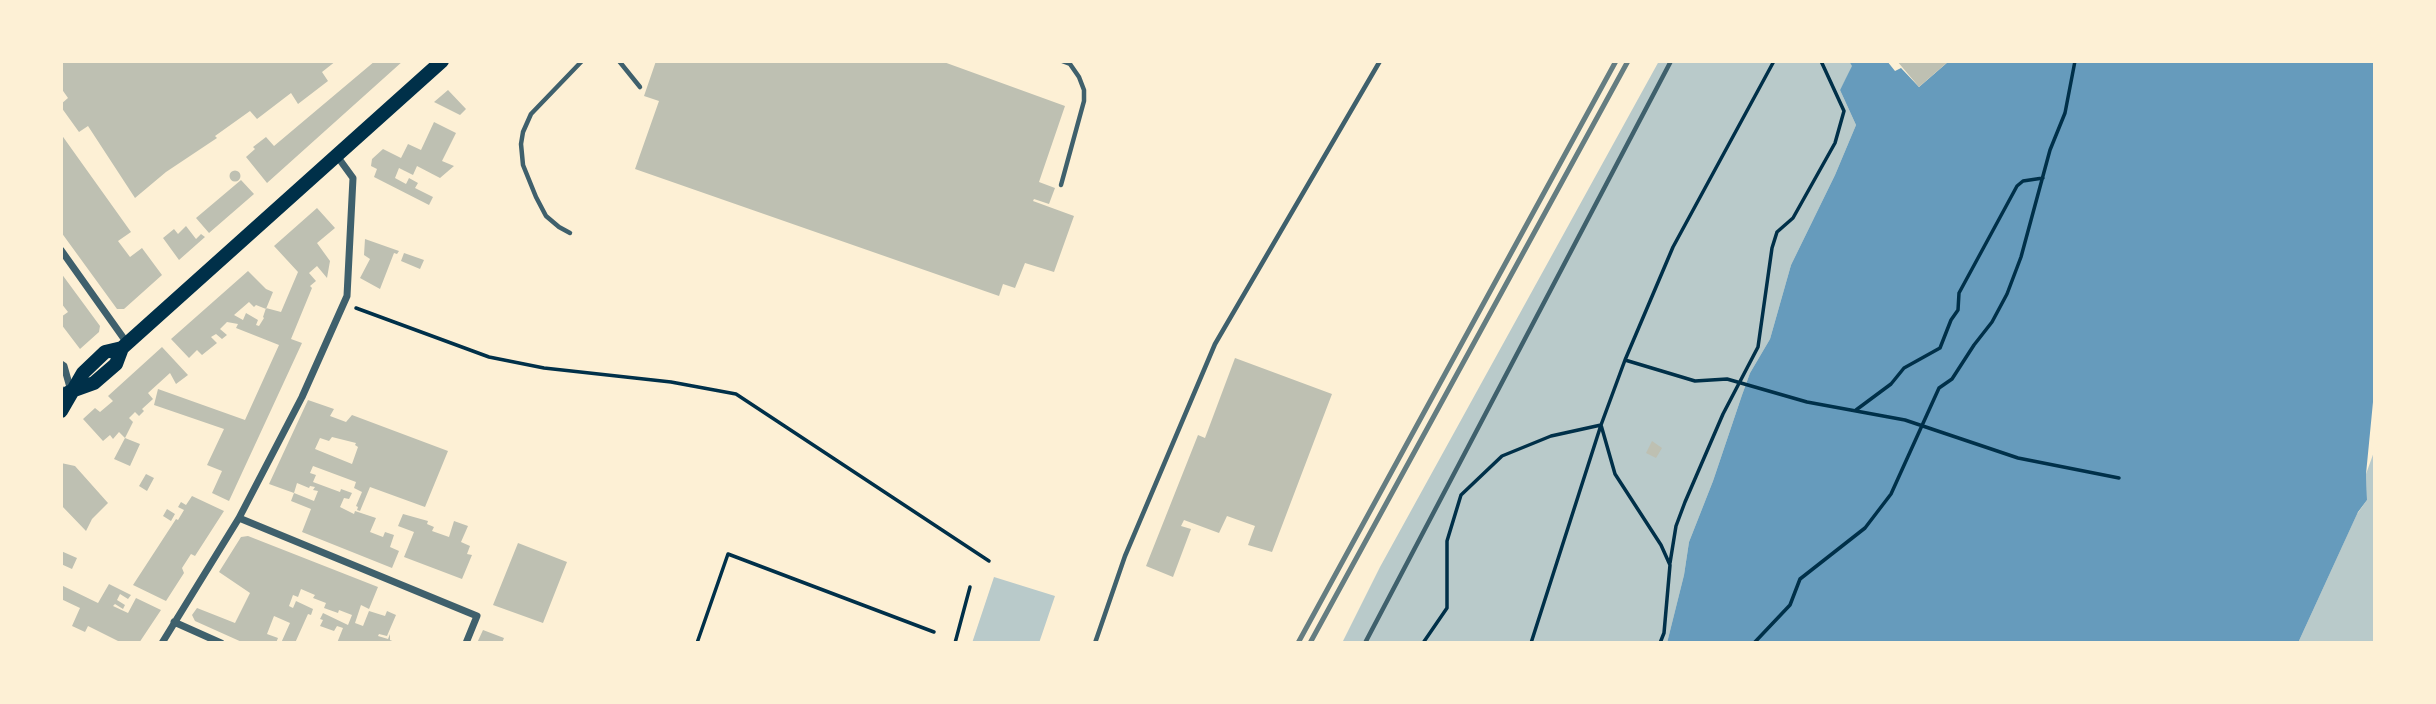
<!DOCTYPE html>
<style>
body{margin:0}
#map{position:relative;width:2436px;height:704px;overflow:hidden;background:#fdf0d5;font-family:"Fira Sans",sans-serif}
canvas{display:block}
.frame{position:absolute;inset:0;border:63px solid #fdf0d5;pointer-events:none}
</style>
<div id="map">
<canvas width="2436" height="704"></canvas>
<div class="frame"></div>
</div>
<script>
const c = document.querySelector('canvas').getContext('2d');
c.lineJoin = 'round';
function fillPath(path, color) {
  c.fillStyle = color;
  c.fill(path, 'evenodd');
}
function poly(rows) {
  const path = new Path2D();
  for (const r of rows) {
    if (r.length === 3) {
      path.moveTo(r[0] + r[2], r[1]);
      path.arc(r[0], r[1], r[2], 0, 2 * Math.PI);
      continue;
    }
    path.moveTo(r[0], r[1]);
    for (let i = 2; i < r.length; i += 2) path.lineTo(r[i], r[i + 1]);
  }
  return path;
}
function trace(path, color, width, dash) {
  c.strokeStyle = color;
  c.lineWidth = width;
  c.lineCap = dash ? 'butt' : 'round';
  c.setLineDash(dash || []);
  c.stroke(path);
}
fillPath(poly([
 [1659,61,1849,61,1853,66,1840,90,1856,125,1835,175,1791,265,1770,339,1750,373,1742,395,1713,481,1689,542,1684,575,1667,643,1342,643,1380,567],
 [2375,449,2375,643,2298,643,2357,514,2367,500,2366,474],
 [994,577,1055,596,1039,643,972,643]
]), '#b9caca');
fillPath(poly([
 [1849,61,1887,61,1895,71,1901,68,1919,87,1949,61,2375,61,2375,321,2373,402,2366,474,2367,500,2358,512,2298,643,1667,643,1684,575,1689,542,1713,481,1742,395,1750,373,1770,339,1791,265,1835,175,1856,125,1840,90,1852,66]
]), '#669bbc');
fillPath(poly([
 [61,61,336,61,322,72,328,81,298,104,291,93,257,119,250,111,215,136,217,138,166,172,135,198,88,126,79,132,61,107,61,104,68,98,61,88],
 [375,61,403,61,267,183,246,157,255,149,253,147,266,137,274,146],
 [656,61,941,61,1065,106,1039,182,1055,188,1049,204,1034,199,1033,201,1074,216,1054,272,1025,263,1015,288,1003,284,999,296,635,169,659,101,644,96],
 [1897,61,1949,61,1919,87],
 [448,90,466,109,460,115,434,102],
 [434,122,456,133,442,161,454,166,440,178,417,166,413,175,399,168,395,178,406,184,409,178,418,183,415,188,433,197,429,205,374,177,377,169,371,166,372,159,383,149,401,158,408,144,421,150],
 [61,134,131,232,118,241,130,257,142,248,162,275,124,309,117,309,61,232],
 [235,176,5.5],
 [241,180,254,194,209,233,196,218],
 [317,208,335,228,317,243,330,261,327,278,317,266,309,273,316,281,310,286,312,288,291,339,302,343,229,501,212,493,222,471,207,465,224,429,154,405,158,389,245,420,279,345,236,328,238,324,227,322,220,329,227,335,222,339,216,334,211,337,217,343,202,355,197,350,189,358,171,339,248,271,266,289,273,292,266,309,256,305,254,307,249,302,234,315,243,320,246,313,258,320,256,325,259,326,264,318,263,317,266,308,281,312,298,272,274,246],
 [186,226,196,239,201,234,205,237,179,260,163,238,174,229,178,234],
 [365,239,399,251,397,254,394,253,380,289,360,278,370,259,364,255],
 [404,253,424,260,420,269,401,261],
 [61,273,100,326,99,332,80,349,61,324,61,317,68,312,61,303],
 [162,347,188,375,176,384,170,373,148,393,153,399,142,409,144,411,139,416,135,412,129,418,133,422,125,438,140,444,130,466,114,459,125,438,119,432,113,439,110,435,103,441,83,419,95,408,100,412,113,401,108,396],
 [1235,358,1332,394,1272,552,1248,545,1255,526,1227,516,1219,533,1184,520,1181,526,1191,529,1173,577,1146,566,1198,435,1205,438],
 [308,400,334,409,330,416,346,422,352,415,448,451,425,507,370,487,360,511,357,510,358,507,356,506,362,492,354,488,356,482,313,466,310,473,316,475,313,482,340,492,341,489,352,493,349,499,344,498,340,507,354,514,355,511,376,518,370,532,383,537,385,532,394,535,390,547,399,551,392,568,302,532,311,509,291,501,294,493,314,501,318,491,313,490,315,487,310,486,309,488,297,483,294,493,269,484],
 [332,437,356,443,355,445,358,447,352,464,315,449,320,438,329,441],
 [1652,441,1662,448,1656,458,1646,453],
 [61,463,75,466,108,503,92,519,86,531,61,505],
 [146,474,154,478,147,491,139,486],
 [192,496,224,511,195,556,191,554,182,568,184,573,166,601,133,585,176,519,178,520,184,510,178,507,181,502,186,505],
 [167,509,175,514,171,521,163,516],
 [403,514,428,521,427,524,434,527,432,531,449,537,454,521,468,526,461,542,470,546,467,554,472,555,462,579,404,557,414,532,398,526],
 [248,536,378,587,369,609,361,605,355,623,363,626,369,611,385,616,387,611,396,615,387,636,379,634,378,636,388,639,390,634,390,640,397,643,337,643,343,628,337,626,334,631,320,626,323,620,320,619,323,613,348,625,352,615,339,610,338,613,324,608,326,603,313,598,315,595,301,589,298,597,293,595,289,606,293,608,296,601,313,609,311,615,308,614,295,643,281,643,290,623,274,616,267,634,278,638,276,643,244,643,195,621,192,615,197,608,235,623,250,593,219,572,241,537],
 [518,543,567,562,543,623,493,605],
 [61,551,77,558,72,569,61,564],
 [109,584,131,595,128,599,120,594,117,600,125,605,123,609,115,604,113,606,128,613,136,598,161,610,139,643,122,643,88,626,85,632,72,626,80,608,61,599,61,585,98,603],
 [483,630,504,638,502,643,477,643]
]), '#bec0b2');
trace(poly([
 [356,308,489,357,544,368,671,382,736,394,989,561],
 [1625,360,1695,381,1727,379,1807,402,1905,420,2018,458,2119,478],
 [1856,410,1891,384,1904,368,1940,348,1951,320,1958,310,1959,293,2017,186,2023,181,2043,178],
 [1670,563,1676,526,1685,502,1723,414,1758,347,1772,248,1777,232,1793,218,1835,143,1844,111,1821,61],
 [697,643,728,554,934,632],
 [955,643,970,587],
 [1423,643,1447,608,1447,541,1461,495,1502,456,1551,436,1601,425,1615,474,1661,545,1670,565,1664,633,1660,643],
 [1531,643,1601,425,1625,360,1673,247,1774,61],
 [1754,643,1790,605,1800,579,1865,528,1891,494,1939,388,1952,379,1974,345,1992,322,2007,294,2021,257,2050,150,2065,113,2075,61]
]), '#003049', 3.5);
trace(poly([
 [619,61,640,87],
 [1061,185,1084,101,1084,90,1079,77,1070,64,1062,61],
 [570,233,559,227,546,216,536,197,523,165,521,144,523,132,531,114,582,61],
 [1095,643,1125,556,1215,344,1380,61],
 [1365,643,1671,61]
]), '#3f606c', 4.5);
trace(poly([
 [61,250,127,343],
 [61,364,64,366,71,391,61,390],
 [239,518,477,616,466,643],
 [174,622,221,643],
 [162,643,239,518,302,397,347,296,353,178,337,156]
]), '#3f606c', 7);
trace(poly([
 [69,392,94,383,116,364,122,348],
 [61,411,83,373,105,352,122,348,442,61]
]), '#003049', 14);
trace(poly([
 [1298,643,1616,61],
 [1310,643,1628,61]
]), '#657d81', 5);
</script>
